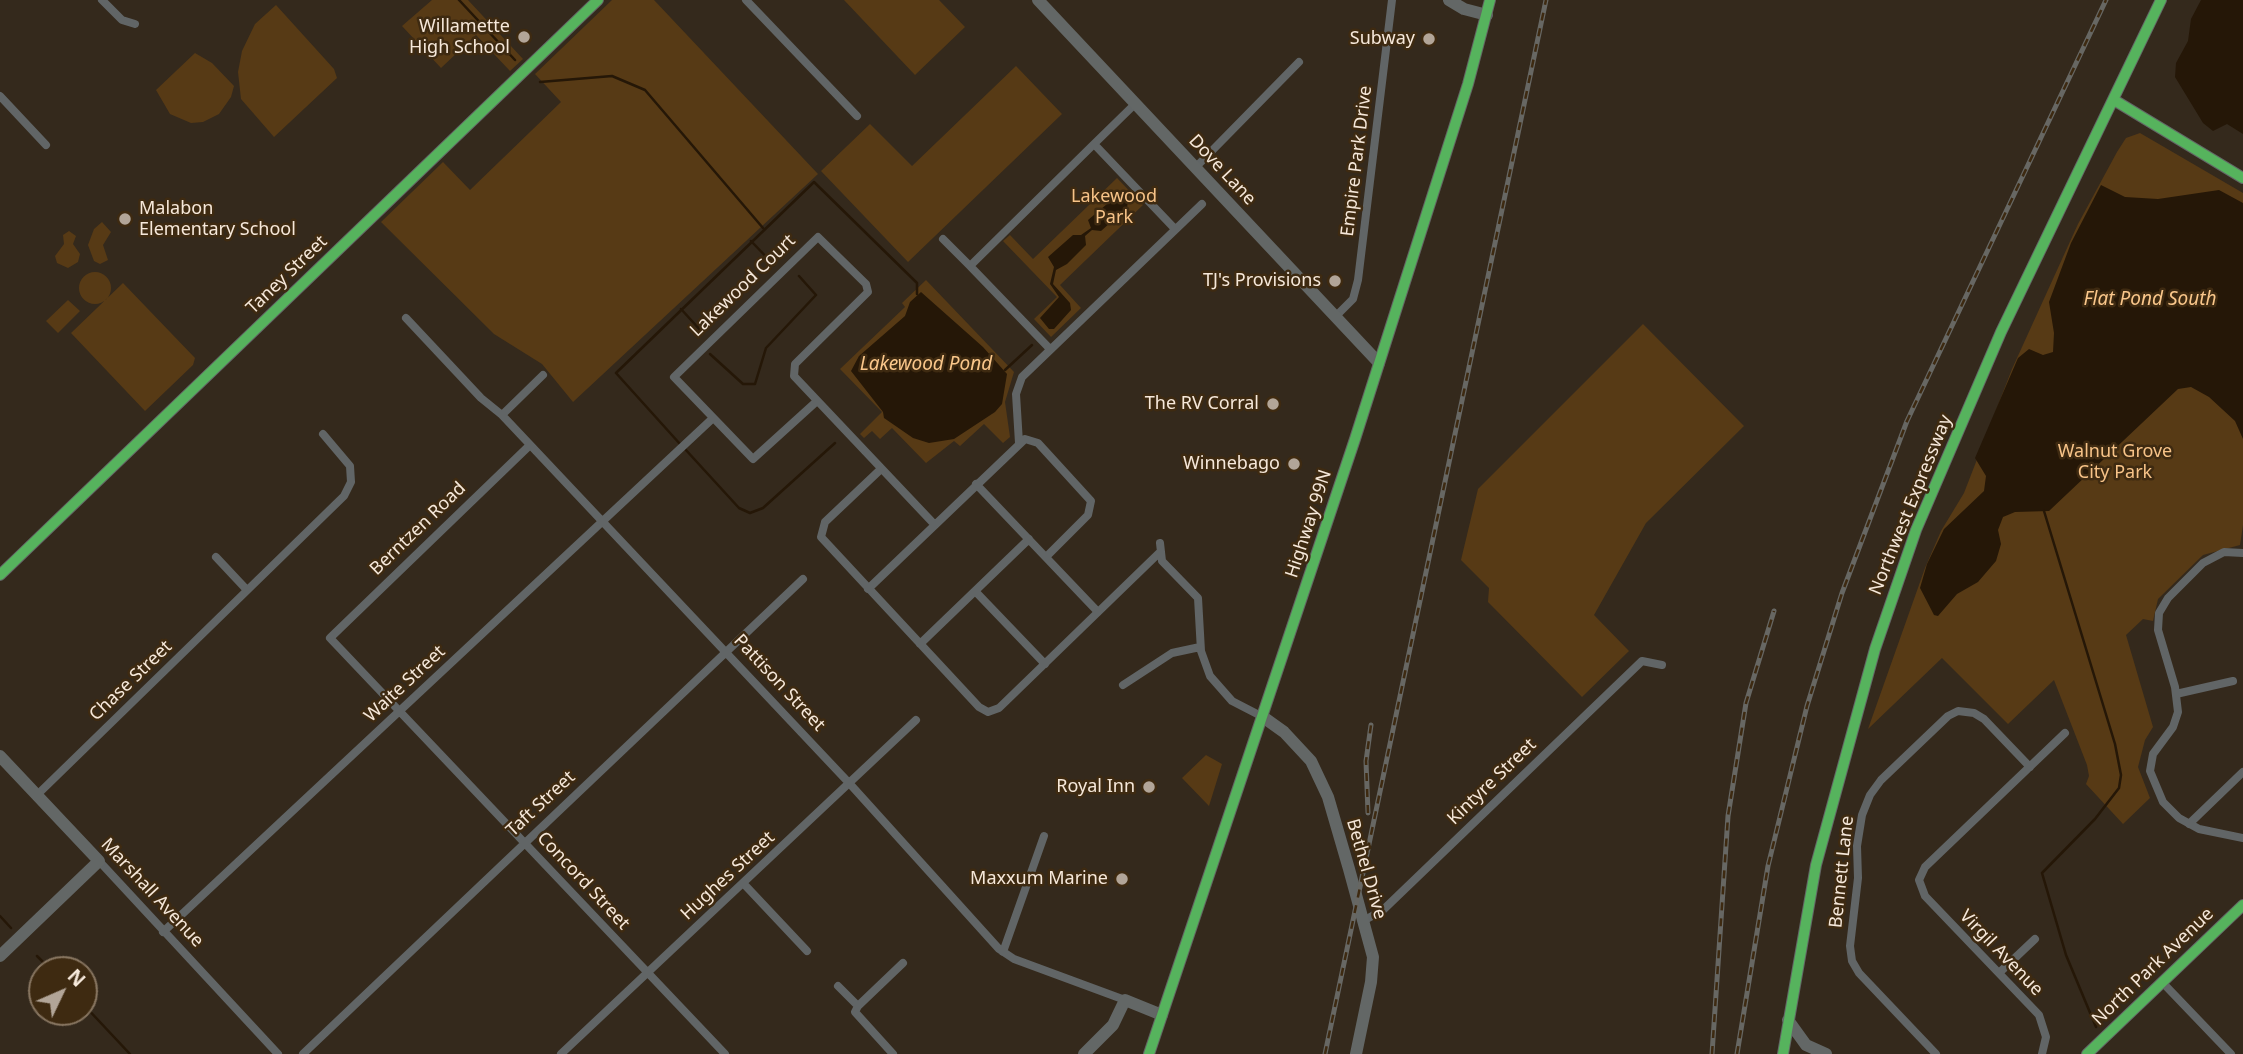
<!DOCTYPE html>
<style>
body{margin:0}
#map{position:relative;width:2243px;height:1054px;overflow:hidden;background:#34291c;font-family:"Noto Sans",sans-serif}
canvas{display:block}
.north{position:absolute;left:28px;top:956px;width:70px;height:70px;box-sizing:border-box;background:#3e2a11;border:2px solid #887661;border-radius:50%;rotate:46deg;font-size:19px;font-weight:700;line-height:28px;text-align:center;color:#f6e8da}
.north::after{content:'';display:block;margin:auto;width:24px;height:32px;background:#b2a598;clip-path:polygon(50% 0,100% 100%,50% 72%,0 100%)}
</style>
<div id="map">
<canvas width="2243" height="1054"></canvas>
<div class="north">N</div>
</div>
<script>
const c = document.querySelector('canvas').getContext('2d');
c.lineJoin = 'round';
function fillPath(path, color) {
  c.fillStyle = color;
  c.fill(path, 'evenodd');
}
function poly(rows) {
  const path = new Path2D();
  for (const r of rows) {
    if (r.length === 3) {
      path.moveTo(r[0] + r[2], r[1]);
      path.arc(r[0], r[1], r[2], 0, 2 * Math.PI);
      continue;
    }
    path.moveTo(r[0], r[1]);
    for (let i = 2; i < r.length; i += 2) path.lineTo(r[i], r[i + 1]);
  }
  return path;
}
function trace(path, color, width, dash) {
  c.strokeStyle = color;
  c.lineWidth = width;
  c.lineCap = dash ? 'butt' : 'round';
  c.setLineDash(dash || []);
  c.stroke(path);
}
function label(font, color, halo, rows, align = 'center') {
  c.font = font + ' "Noto Sans",sans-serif';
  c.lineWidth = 5;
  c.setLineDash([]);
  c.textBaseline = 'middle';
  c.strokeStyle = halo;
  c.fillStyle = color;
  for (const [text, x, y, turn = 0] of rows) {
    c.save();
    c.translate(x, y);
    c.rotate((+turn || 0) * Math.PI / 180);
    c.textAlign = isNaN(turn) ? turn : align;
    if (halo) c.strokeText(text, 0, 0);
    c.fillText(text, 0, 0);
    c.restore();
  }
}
fillPath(poly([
 [432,0,468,0,523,59,510,71,476,35,441,68,402,26],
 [612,0,654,0,818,174,573,402,542,364,494,334,381,222,443,162,470,190,561,102,535,74],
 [844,0,939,0,965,27,915,75],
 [276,5,334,69,337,78,274,137,241,99,238,72,242,51,255,24],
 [195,53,212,63,234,86,231,97,219,114,203,122,191,123,170,114,156,90],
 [1016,66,1062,114,908,262,821,171,870,124,912,166],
 [2140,133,2243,193,2243,525,2240,545,2203,555,2158,599,2153,621,2143,619,2126,635,2153,727,2145,740,2138,767,2150,798,2123,824,2086,784,2089,776,2087,765,2054,680,2008,724,1942,658,1868,729,1925,568,1941,531,1964,493,2012,369,2078,224,2117,152,2126,138],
 [1117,178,1143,205,1060,285,1081,308,1051,337,1034,319,1057,297,1003,241,1010,235,1033,259],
 [102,222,111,232,103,245,108,260,100,264,94,261,88,245,94,229],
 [69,231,76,236,73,244,80,254,78,262,68,268,57,263,55,256,64,244,63,235],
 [95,288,16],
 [926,280,1014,372,1005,402,1010,437,1003,443,984,424,960,446,954,441,926,463,892,428,880,439,872,431,864,438,860,434,882,412,840,369,905,307,902,303],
 [123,283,195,358,193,365,145,411,71,333],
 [68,300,80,311,58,333,46,321],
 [1643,324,1744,426,1646,523,1594,615,1629,651,1582,697,1488,602,1489,588,1461,560,1478,489],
 [1206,755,1222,764,1209,806,1182,778]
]), '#573a15');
fillPath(poly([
 [2201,0,2243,0,2243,134,2227,124,2213,131,2203,123,2175,77,2176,63,2188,41,2191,19],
 [2101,185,2125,197,2158,199,2219,190,2243,203,2243,439,2235,421,2209,397,2191,387,2178,389,2049,511,2015,512,2003,517,1998,530,2001,544,1996,561,1978,582,1957,594,1938,616,1934,615,1920,588,1927,564,1944,529,1984,491,1986,476,1975,458,2018,358,2029,349,2043,355,2053,352,2054,333,2049,302,2071,243],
 [1120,193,1128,201,1127,208,1101,231,1092,230,1085,236,1086,245,1067,264,1056,270,1053,284,1070,303,1071,310,1054,329,1049,329,1040,318,1059,297,1050,284,1054,267,1048,257,1073,235,1081,235,1091,228,1088,220],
 [921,292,983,347,1007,374,1002,404,995,412,954,439,929,443,913,438,884,418,883,412,851,371,859,356,905,316,910,302]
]), '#251707');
trace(poly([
 [459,0,515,60],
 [540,82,612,76,645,90,763,228],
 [751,241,774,265],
 [681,309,702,332],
 [710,354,743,384,755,384,766,348,816,295,799,276],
 [1005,370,1032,345],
 [680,444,616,373,814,182,917,283,917,294],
 [685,449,739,508,750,513,763,508,835,443],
 [2044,511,2115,744,2121,775,2119,788,2095,819,2042,873,2066,955,2096,1027],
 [0,916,11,928],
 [37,956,51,970],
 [84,1005,130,1054]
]), '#251707', 2.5);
trace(poly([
 [102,0,122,20,135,24],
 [746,0,857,116],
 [0,96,46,145],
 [1094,144,1136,103],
 [1195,168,1299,62],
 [943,239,970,266],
 [1335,317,1353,299,1358,280,1392,0],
 [406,318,481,398,502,415,850,784,999,949,1014,959,1125,1000],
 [1050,349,970,266,1094,144,1175,229],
 [817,401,753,459,674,377,818,237,866,284,868,292,795,364,794,376,934,524],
 [502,415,543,375],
 [1019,443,1016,394,1022,377,1202,204],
 [530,445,330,638,725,1054],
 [881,469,825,522,821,537,979,707,988,712,999,708,1159,553],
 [976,484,1098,612],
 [1160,543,1162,561,1198,598,1201,651,1210,676,1232,701,1263,717],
 [2243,553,2224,552,2203,563,2168,598,2159,613,2158,630,2175,687,2178,712,2173,727,2153,754,2150,771,2163,802,2179,818,2199,829,2243,838],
 [216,557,246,589],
 [868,589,1025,439,1038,443,1091,501,1088,515,1046,557],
 [975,591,1045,664],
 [920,644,1029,539],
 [1123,685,1172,653,1200,647],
 [2176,694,2233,681],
 [37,795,344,496,351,482,350,466,323,434],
 [2189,824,2243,772],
 [99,861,278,1054],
 [743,883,807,951],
 [1363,921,1383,910,1642,661,1662,665],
 [163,932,712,419],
 [1003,952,1044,836],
 [1999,973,2035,939],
 [2162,982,2231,1054],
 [838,986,858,1006],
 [303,1054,803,579],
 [561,1054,916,720],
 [893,1054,855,1012,858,1006,903,963],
 [1936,1054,1859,973,1852,961,1850,946,1858,878,1857,846,1862,815,1870,795,1881,780,1948,716,1958,711,1974,713,1984,719,2030,767],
 [2042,1054,2046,1037,2039,1015,1925,896,1919,880,1925,867,2065,733]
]), '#616566', 8);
trace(poly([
 [1038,0,1379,363],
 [1449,0,1464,9,1487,15],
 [2114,100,2243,178],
 [0,575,598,0],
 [1263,717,1284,732,1311,761,1328,797,1349,869,1373,957,1371,982,1356,1054],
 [0,756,99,861,0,956],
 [1788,1020,1806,1045,1826,1054],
 [1084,1054,1113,1025,1125,1000,1162,1015],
 [1783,1054,1816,865,1875,649,1916,530,2001,332,2161,0],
 [2087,1054,2243,905]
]), '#636766', 12);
trace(poly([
 [1149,1054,1355,439,1468,84,1490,0]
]), '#636563', 12);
const rail = poly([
 [1368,813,1366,761,1371,725],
 [1325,1054,1546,0],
 [1712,1054,1728,816,1746,703,1774,611],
 [1737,1054,1768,866,1807,706,1842,593,1907,421,2106,0]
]);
trace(rail, '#676763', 5);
trace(rail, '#3e2a11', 2.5, [8]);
trace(poly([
 [2114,100,2243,178],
 [0,575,598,0],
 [1149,1054,1355,439,1468,84,1490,0],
 [1783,1054,1816,865,1875,649,1916,530,2001,332,2161,0],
 [2087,1054,2243,905]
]), '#56b35d', 10);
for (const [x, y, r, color] of [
 [524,37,7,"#b2a598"],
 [1429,39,7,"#b2a598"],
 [125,219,7,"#b2a598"],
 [1335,281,7,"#b2a598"],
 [1273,404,7,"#b2a598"],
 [1294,464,7,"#b2a598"],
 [1149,787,7,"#b2a598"],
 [1122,879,7,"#b2a598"]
]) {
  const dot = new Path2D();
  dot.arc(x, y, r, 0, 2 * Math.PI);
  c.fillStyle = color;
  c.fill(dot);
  trace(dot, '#3e2a11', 2.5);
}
label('18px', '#f6e8da', '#3e2a11', [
 ["Willamette",510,27],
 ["High School",510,48],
 ["Subway",1415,39],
 ["Malabon",139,209,"left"],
 ["Elementary School",139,230,"left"],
 ["TJ's Provisions",1321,281],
 ["The RV Corral",1259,404],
 ["Winnebago",1280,464],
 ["Royal Inn",1135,787],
 ["Maxxum Marine",1108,879]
], 'right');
label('18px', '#f6e8da', '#3e2a11', [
 ["Empire Park Drive",1357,161,-83],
 ["Dove Lane",1222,170,47],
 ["Taney Street",287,275,-44],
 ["Lakewood Court",743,286,-44],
 ["Northwest Expressway",1911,505,-68],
 ["Highway 99N",1309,524,-72],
 ["Berntzen Road",418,529,-44],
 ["Chase Street",131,681,-44],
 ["Pattison Street",779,683,47],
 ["Waite Street",405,684,-43],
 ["Kintyre Street",1492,782,-44],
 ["Taft Street",541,804,-43],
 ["Bethel Drive",1366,869,74],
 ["Bennett Lane",1842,872,-84],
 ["Hughes Street",728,876,-43],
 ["Concord Street",583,881,47],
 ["Marshall Avenue",152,893,47],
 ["Virgil Avenue",2001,953,46],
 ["North Park Avenue",2153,967,-44]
]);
label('18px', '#f7c388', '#3e2a11', [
 ["Lakewood",1114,197],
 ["Park",1114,218],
 ["Walnut Grove",2115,452],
 ["City Park",2115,473]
]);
label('italic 19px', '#fac78b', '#3e2a11', [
 ["Flat Pond South",2150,300],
 ["Lakewood Pond",926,365]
]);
</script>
